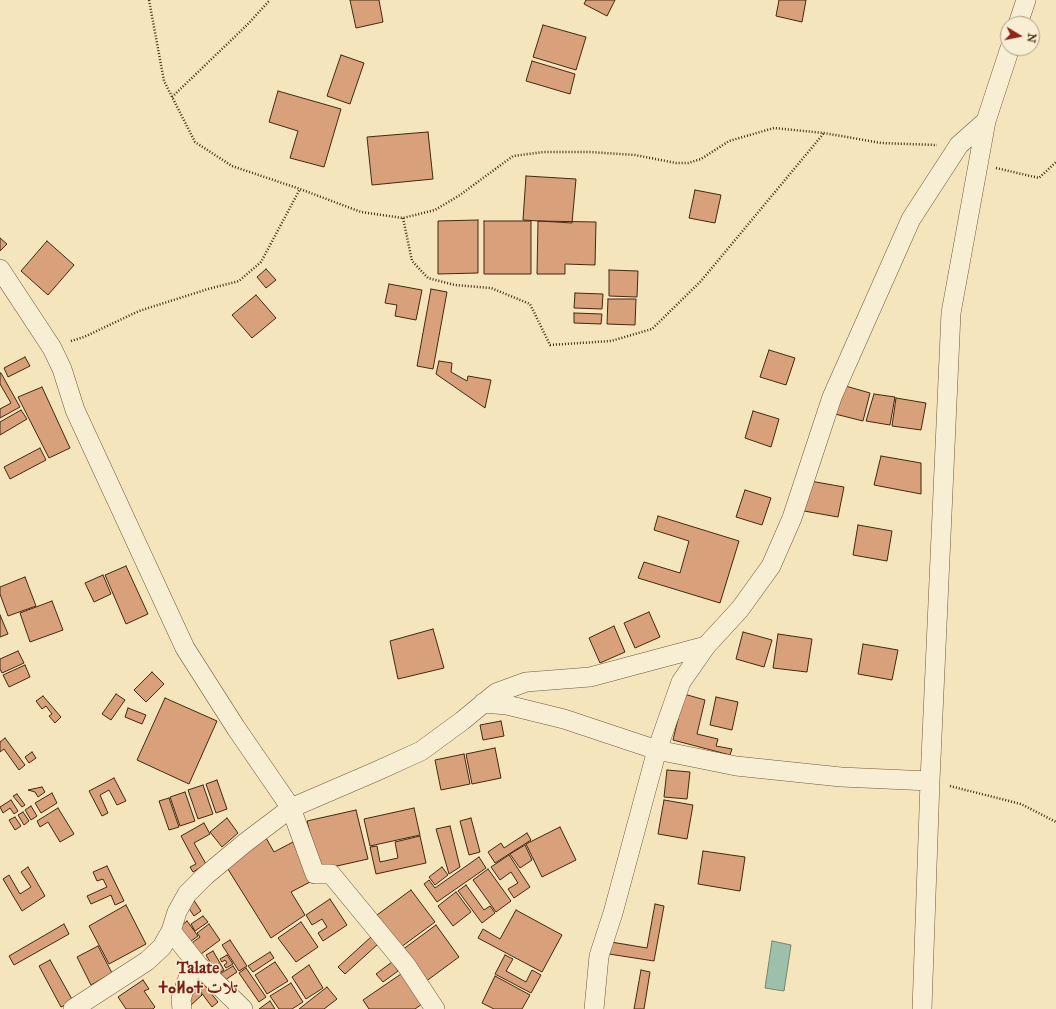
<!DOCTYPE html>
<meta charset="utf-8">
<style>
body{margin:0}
#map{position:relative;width:1056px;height:1009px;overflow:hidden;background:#f4e5bd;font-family:"IM FELL Great Primer",serif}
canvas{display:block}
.north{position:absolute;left:1000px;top:16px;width:40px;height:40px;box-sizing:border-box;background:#f8eed4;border:1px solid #af9f85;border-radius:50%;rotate:100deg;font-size:11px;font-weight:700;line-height:16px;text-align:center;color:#42290e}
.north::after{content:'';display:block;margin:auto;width:14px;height:18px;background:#8f2418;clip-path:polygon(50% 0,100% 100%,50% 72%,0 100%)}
</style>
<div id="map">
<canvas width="1056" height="1009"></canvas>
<div class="north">N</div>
</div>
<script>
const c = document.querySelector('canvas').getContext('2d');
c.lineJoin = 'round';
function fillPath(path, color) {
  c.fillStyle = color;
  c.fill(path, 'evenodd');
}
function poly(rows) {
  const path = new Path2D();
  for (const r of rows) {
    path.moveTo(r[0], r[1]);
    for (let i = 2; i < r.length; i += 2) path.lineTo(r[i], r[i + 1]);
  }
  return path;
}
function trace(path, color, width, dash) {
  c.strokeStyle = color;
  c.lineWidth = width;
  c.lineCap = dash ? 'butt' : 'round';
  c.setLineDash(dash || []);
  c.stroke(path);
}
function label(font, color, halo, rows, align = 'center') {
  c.font = font + ' "IM FELL Great Primer",Amiri,"Noto Sans Tifinagh",serif';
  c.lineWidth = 3;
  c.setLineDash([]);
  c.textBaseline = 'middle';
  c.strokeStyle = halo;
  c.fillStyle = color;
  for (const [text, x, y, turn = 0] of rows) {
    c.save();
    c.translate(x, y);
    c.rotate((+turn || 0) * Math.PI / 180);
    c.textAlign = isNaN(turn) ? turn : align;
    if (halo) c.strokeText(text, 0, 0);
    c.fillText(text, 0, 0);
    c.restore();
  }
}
const water = poly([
 [772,941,791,945,784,991,765,988,772,941]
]);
fillPath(water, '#9dc0aa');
trace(water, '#79846c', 1);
const building = poly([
 [350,0,379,0,383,22,356,28,350,0],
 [586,0,615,0,607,16,584,4,586,0],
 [779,0,806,0,802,22,776,16,779,0],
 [543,25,586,37,576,70,533,57,543,25],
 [341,55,364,63,350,104,327,96,341,55],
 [532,61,575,74,570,94,526,81,532,61],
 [278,91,341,109,324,167,290,158,298,131,269,122,278,91],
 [428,132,433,179,372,185,367,137,428,132],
 [526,176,576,179,572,223,523,220,526,176],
 [695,190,721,195,715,223,689,218,695,190],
 [478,220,478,273,438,274,438,221,478,220],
 [484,221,531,221,531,274,484,274,484,221],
 [538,221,596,222,595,265,565,264,565,274,537,274,538,221],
 [0,238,7,244,0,251,0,238],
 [47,241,74,265,48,295,21,271,47,241],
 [266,269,276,280,266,288,257,277,266,269],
 [609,270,638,271,637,297,609,296,609,270],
 [389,284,422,290,416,320,395,316,397,305,385,303,389,284],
 [431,289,447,292,433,369,417,366,431,289],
 [575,293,603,294,602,309,574,308,575,293],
 [256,295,276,318,252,338,232,315,256,295],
 [608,299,636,299,635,325,607,324,608,299],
 [574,313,602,314,601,324,574,323,574,313],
 [769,350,795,358,786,385,760,377,769,350],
 [25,357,30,366,8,377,4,368,25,357],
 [439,361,452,363,451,372,467,381,468,376,491,380,485,408,436,374,439,361],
 [0,373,1,373,20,407,0,418,0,409,11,403,0,384,0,373],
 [842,385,870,393,863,421,835,414,842,385],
 [42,387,70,448,49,458,18,397,42,387],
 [874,394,895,397,890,425,866,421,874,394],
 [896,398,926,403,921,430,892,426,896,398],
 [21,410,27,419,0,435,0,422,21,410],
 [753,411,779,419,771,447,745,438,753,411],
 [40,448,46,460,10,479,4,467,40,448],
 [881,456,921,463,921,494,874,485,881,456],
 [810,481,844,487,838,517,804,511,810,481],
 [745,490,771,498,762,525,736,517,745,490],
 [658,516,739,541,720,603,638,578,644,562,680,573,689,541,654,530,658,516],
 [858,525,892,531,887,561,853,555,858,525],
 [126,566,148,614,126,624,105,575,126,566],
 [103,575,111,594,94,602,85,583,103,575],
 [25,577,36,606,8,616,0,594,0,587,25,577],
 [52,601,63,630,30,642,20,613,52,601],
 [649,612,660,637,635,648,624,623,649,612],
 [0,615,8,634,0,637,0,615],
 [614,626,625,652,600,663,589,638,614,626],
 [433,629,444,668,398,679,390,641,433,629],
 [743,632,772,640,764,667,736,659,743,632],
 [778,634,812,639,807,672,773,668,778,634],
 [863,644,898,650,892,680,858,674,863,644],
 [18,651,24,663,2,673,0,669,0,659,18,651],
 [25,665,30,677,9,687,3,675,25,665],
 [152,672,164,684,146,702,134,690,152,672],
 [116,694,125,700,111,720,102,714,116,694],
 [684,694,705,700,697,734,718,739,716,746,732,749,730,755,673,740,684,694],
 [43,696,61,717,55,723,49,716,52,714,46,706,42,709,36,701,43,696],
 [716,697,738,702,732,730,710,725,716,697],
 [165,698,217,721,189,784,137,760,165,698],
 [128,708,146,715,142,724,125,717,128,708],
 [501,721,504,736,483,740,480,725,501,721],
 [5,738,25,765,19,770,4,749,0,752,0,742,5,738],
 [495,748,501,778,472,784,466,754,495,748],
 [32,752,36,758,29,763,25,757,32,752],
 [464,754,470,784,441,790,435,760,464,754],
 [667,770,690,772,687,799,664,797,667,770],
 [114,778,126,801,117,805,109,790,100,795,108,813,102,816,89,791,114,778],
 [217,780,227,809,216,813,206,784,217,780],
 [203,785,213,814,198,819,188,790,203,785],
 [42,787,45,792,38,797,35,792,28,790,42,787],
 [185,792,195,821,180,826,170,797,185,792],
 [52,793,57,803,41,813,35,803,52,793],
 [17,794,25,805,22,807,13,796,17,794],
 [169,798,179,827,169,830,159,801,169,798],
 [11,800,18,811,14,814,10,808,3,813,0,807,11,800],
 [664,800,693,805,687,839,658,834,664,800],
 [31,806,37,816,31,820,25,810,31,806],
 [58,808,74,834,60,842,48,822,40,827,37,821,58,808],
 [414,808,420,835,370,846,364,819,414,808],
 [356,810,368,859,319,870,307,821,356,810],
 [23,812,29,821,24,825,18,815,23,812],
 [15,817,21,826,15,830,9,820,15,817],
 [227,818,238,833,222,847,210,832,227,818],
 [471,818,480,852,469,855,460,821,471,818],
 [204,823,210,834,194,843,206,864,193,872,190,867,196,864,181,836,204,823],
 [450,826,460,867,449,874,436,829,450,826],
 [560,827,576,860,542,877,526,844,560,827],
 [527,833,531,840,495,863,488,852,501,843,504,848,527,833],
 [265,836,274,852,293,842,310,882,291,892,305,915,271,938,226,866,265,836],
 [420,836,426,863,376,874,370,847,377,846,380,862,398,858,395,842,420,836],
 [525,845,532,860,520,868,510,854,525,845],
 [703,851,745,857,740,891,698,884,703,851],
 [509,855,530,887,514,898,508,889,518,883,511,872,500,880,491,867,509,855],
 [479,857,486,868,437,902,424,884,429,880,435,888,479,857],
 [107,866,124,901,115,905,111,895,91,904,87,896,107,887,103,879,97,881,93,872,107,866],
 [28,867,45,896,22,911,3,879,9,875,20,894,31,887,21,872,28,867],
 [442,867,448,875,435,885,429,877,442,867],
 [488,869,511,901,496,912,473,880,488,869],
 [466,885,484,910,490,906,495,913,482,923,458,891,466,885],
 [411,890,435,922,401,947,377,915,411,890],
 [456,892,471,912,453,926,438,906,456,892],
 [193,899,201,911,194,916,186,904,193,899],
 [330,899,347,925,323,941,318,933,327,927,322,919,312,925,306,915,330,899],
 [655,904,664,906,654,961,609,954,611,942,647,948,655,904],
 [126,905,146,944,109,964,89,926,126,905],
 [516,910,562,935,542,972,478,938,483,929,500,939,516,910],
 [203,916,208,922,195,931,191,924,203,916],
 [187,921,198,936,187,944,177,929,187,921],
 [301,922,318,947,296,962,278,938,301,922],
 [64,924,69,934,14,965,9,956,64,924],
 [209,924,220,940,197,957,189,945,200,937,197,933,209,924],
 [436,925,459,957,425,982,402,950,436,925],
 [371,937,378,944,345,974,338,967,371,937],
 [230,940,247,966,239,971,222,945,230,940],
 [98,946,112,973,91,985,77,957,98,946],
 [213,951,224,970,217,974,206,955,213,951],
 [270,952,274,958,253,972,248,966,270,952],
 [227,955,233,964,226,968,224,965,227,963,225,960,222,962,220,959,227,955],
 [505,955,513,959,506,971,526,982,532,970,541,975,531,993,495,974,505,955],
 [50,960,73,1001,61,1007,39,966,50,960],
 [275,962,288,981,267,994,255,975,275,962],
 [392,962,398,971,383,982,376,974,392,962],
 [309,965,323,988,306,999,292,977,309,965],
 [233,966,237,972,222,982,218,975,233,966],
 [246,968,266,997,259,1002,239,973,246,968],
 [641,970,650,972,644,1009,634,1009,641,970],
 [401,974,422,1004,415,1009,369,1009,363,1000,401,974],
 [495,976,530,995,522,1009,494,1009,482,1003,495,976],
 [143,980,149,989,144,991,155,1007,153,1009,126,1009,118,997,143,980],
 [203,983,218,1002,212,1007,197,987,203,983],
 [291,983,303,1002,292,1009,279,1009,270,996,291,983],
 [327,987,337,999,324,1009,299,1009,327,987],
 [196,988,202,995,190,1006,184,998,196,988],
 [270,1001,275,1009,259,1009,270,1001]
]);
fillPath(building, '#d9a17b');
trace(building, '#42290e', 1);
const minor = poly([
 [1018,24,1026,0],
 [0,269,52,348,62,369,75,410,185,648,236,728,291,808,377,771,421,751,462,721,496,693,526,682,590,677,706,646],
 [483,703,507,705,564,719,657,750,613,913,599,956,594,1009],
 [930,781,841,777,736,766,657,750,681,682,706,646,740,609,771,566,792,518,832,397,911,219,959,145,986,121],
 [171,931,198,965,243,1009],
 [73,1009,147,961,162,947,171,931,177,912,187,894,205,876,246,842,291,808,315,874,331,874,406,965,435,1009],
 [182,1009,181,999,190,972,198,965],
 [922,1009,930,781,951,313,986,121,1010,48]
]);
trace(minor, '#6e583a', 20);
trace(poly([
 [149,0,164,81,195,142,232,166,300,189,361,212,403,218,435,210,460,195,513,156,544,152,590,152,635,155,676,163,688,163,701,159,729,141,774,128,824,133,881,143,937,145],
 [172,97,247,25,270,0],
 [996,168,1039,178,1056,162],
 [403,218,412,261,428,278,455,285,491,288,530,304,550,345,611,341,652,329,701,281,824,133],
 [71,341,84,337,139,311,208,289,239,281,261,262,300,189],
 [950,786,1021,804,1056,822]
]), '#42290e', 2.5, [1, 2]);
trace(minor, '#f8eed4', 19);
label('bold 17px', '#7a1f14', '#f8eed4', [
 ["Talate",198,969],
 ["ⵜⴰⵍⴰⵜ تلات",198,989]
]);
</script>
